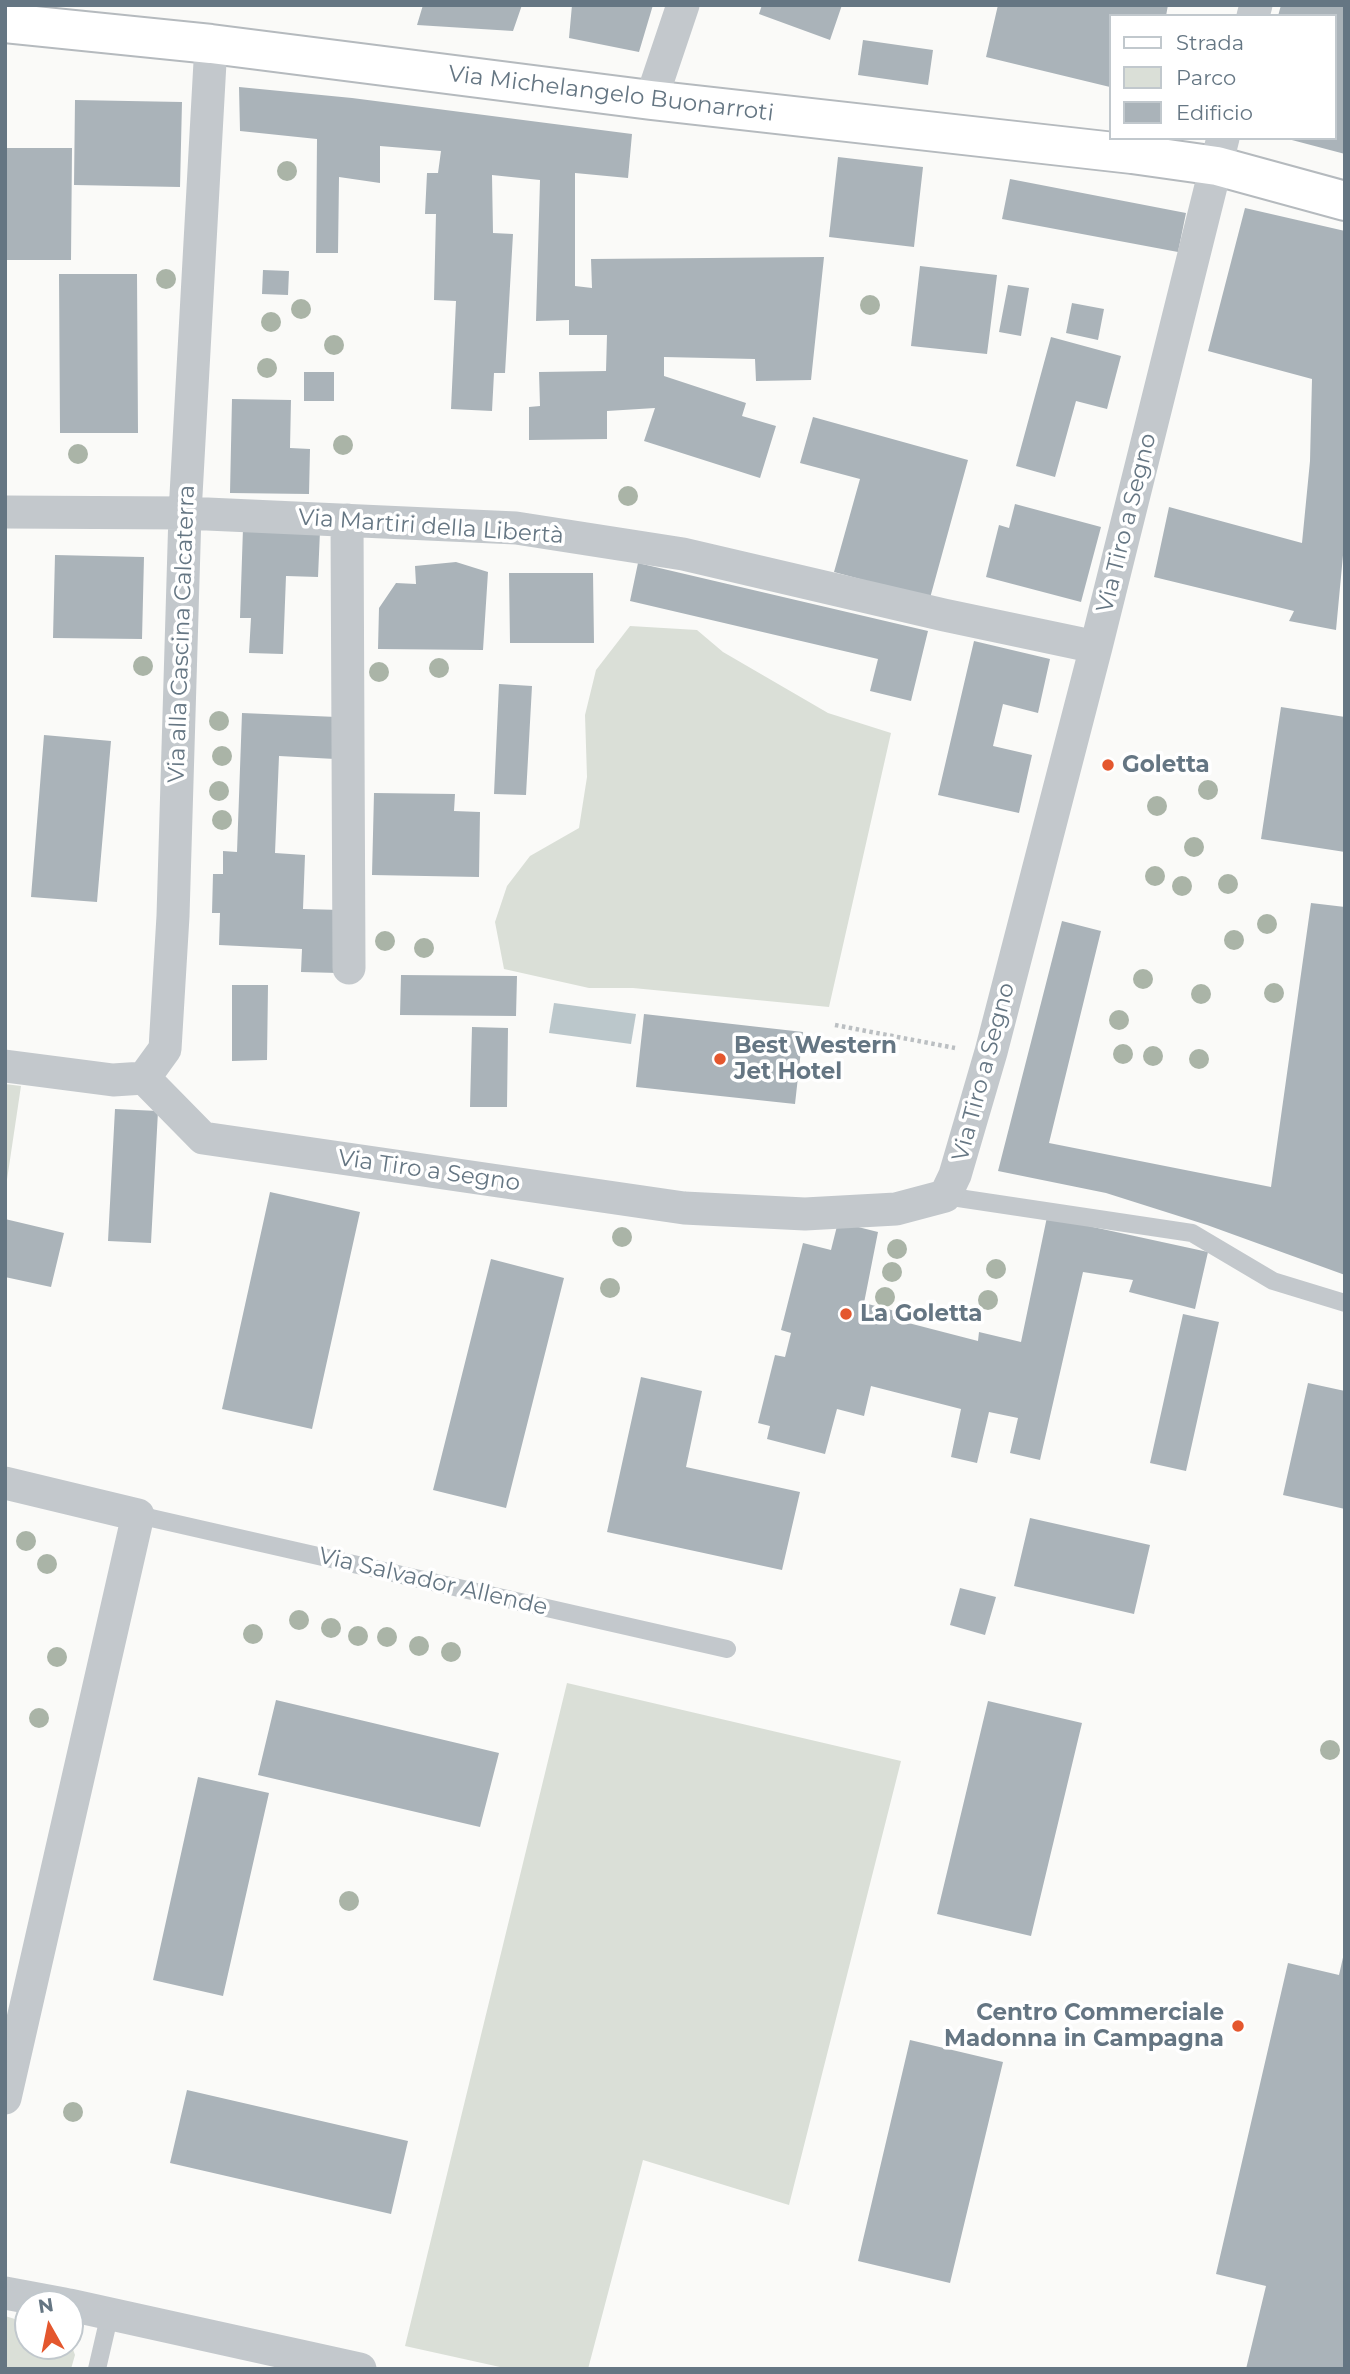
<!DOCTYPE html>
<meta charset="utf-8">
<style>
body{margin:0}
#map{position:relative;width:1350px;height:2374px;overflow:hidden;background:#fafaf8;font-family:Montserrat,sans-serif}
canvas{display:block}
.frame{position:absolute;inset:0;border:7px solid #657683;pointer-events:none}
.legend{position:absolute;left:1109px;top:14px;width:228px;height:126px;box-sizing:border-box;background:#fff;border:2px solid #c1c8cd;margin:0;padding:9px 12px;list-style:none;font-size:21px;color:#657683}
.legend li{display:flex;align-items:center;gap:14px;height:35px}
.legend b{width:35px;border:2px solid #c1c8cd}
.north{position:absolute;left:14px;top:2290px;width:70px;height:70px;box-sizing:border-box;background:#fff;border:2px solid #c1c8cd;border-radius:50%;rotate:351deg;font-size:19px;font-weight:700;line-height:28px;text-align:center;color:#657683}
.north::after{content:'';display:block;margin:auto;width:24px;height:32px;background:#e4572e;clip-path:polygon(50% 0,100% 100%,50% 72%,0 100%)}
</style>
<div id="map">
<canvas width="1350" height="2374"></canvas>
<div class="frame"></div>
<ul class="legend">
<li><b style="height:9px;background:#fff"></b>Strada</li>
<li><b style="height:19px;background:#dadfd7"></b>Parco</li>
<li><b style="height:19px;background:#aab3b9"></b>Edificio</li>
</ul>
<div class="north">N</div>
</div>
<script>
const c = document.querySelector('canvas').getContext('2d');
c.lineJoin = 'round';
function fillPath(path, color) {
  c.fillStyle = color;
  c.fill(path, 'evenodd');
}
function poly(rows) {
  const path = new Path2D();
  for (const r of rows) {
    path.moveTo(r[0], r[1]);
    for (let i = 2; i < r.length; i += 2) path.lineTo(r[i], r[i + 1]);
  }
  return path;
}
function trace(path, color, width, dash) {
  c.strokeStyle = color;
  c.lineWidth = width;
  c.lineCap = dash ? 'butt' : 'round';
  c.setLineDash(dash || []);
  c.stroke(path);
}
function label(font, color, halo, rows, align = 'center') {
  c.font = font + ' Montserrat,sans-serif';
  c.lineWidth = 7;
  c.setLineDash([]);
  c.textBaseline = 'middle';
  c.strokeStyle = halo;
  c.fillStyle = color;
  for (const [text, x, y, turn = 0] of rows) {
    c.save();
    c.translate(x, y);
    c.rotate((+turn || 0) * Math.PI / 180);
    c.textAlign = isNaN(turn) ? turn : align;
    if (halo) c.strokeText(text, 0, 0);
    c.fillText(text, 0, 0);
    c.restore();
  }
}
fillPath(poly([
 [630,626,697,630,723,652,828,713,891,733,829,1007,633,988,589,988,504,969,495,922,507,886,530,856,579,828,587,777,585,715,596,670],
 [5,1084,21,1086,5,1193],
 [567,1683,901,1761,789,2205,643,2160,588,2369,509,2369,405,2346],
 [5,2316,28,2323,28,2346,70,2346,70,2341,75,2355,71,2369,5,2369]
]), '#dadfd7');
fillPath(poly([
 [554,1003,636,1014,631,1044,549,1033]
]), '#bbc7cb');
fillPath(poly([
 [423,5,522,5,513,31,417,25],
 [572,5,653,5,639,52,569,38],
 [762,5,842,5,830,40,759,14],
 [998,5,1168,5,1166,16,1110,16,1110,87,986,57],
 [1281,5,1345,5,1345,154,1288,139,1334,138,1334,16,1278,16],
 [863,40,933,50,928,85,858,75],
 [239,87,352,98,632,134,628,178,575,173,575,286,592,288,591,259,824,257,811,380,756,381,755,359,664,357,664,376,746,403,742,416,776,426,760,478,644,441,655,408,607,411,607,439,529,440,529,407,540,406,539,372,606,371,607,335,569,335,569,320,536,321,540,180,492,175,493,233,513,234,505,373,494,373,492,411,451,409,456,301,434,300,436,214,425,214,427,173,438,173,441,151,380,146,380,183,339,177,338,253,316,253,317,139,240,131],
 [75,100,182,102,180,187,74,185],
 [5,148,72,148,71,260,5,260],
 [838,157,923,167,914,247,829,237],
 [1010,179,1186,213,1178,252,1002,219],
 [1245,208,1345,231,1345,534,1336,630,1289,621,1294,611,1154,577,1169,507,1302,543,1310,461,1312,379,1208,351],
 [920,266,997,275,987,354,911,346],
 [263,270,289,271,288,295,262,294],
 [59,274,137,274,138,433,60,433],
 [1008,285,1029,288,1021,336,999,332],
 [1072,303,1104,309,1098,340,1066,333],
 [1051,337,1121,356,1107,409,1076,401,1055,477,1016,466],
 [304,372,334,372,334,401,304,401],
 [232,399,291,400,290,448,310,449,309,494,230,493],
 [813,417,968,460,930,598,834,572,860,479,800,463],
 [1015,504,1101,527,1081,602,986,577,999,525,1009,528],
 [243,528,320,531,318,577,286,576,283,654,249,653,251,618,240,618],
 [55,555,144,557,142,639,53,638],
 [456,562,488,572,483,650,378,649,379,608,396,583,416,584,415,566],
 [638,563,928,631,911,701,870,691,878,659,630,601],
 [509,573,593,573,594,643,510,643],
 [974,641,1050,659,1038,713,1003,704,993,746,1032,755,1019,813,938,795],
 [499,684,532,686,526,795,494,794],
 [1281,707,1345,717,1345,852,1261,839],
 [242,713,337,717,335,759,279,756,275,853,305,855,303,909,341,910,338,973,301,972,302,949,219,945,220,913,212,913,213,874,223,874,223,851,237,852],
 [44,735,111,741,97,902,31,897],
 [374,793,455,794,454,811,480,812,479,877,372,875],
 [1311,903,1345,907,1345,1275,1207,1225,1106,1193,998,1171,1062,921,1101,931,1049,1143,1271,1187],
 [401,975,517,976,516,1016,400,1015],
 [232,985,268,985,267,1060,232,1061],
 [644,1014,803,1032,795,1104,636,1087],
 [472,1027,508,1028,507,1107,470,1107],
 [115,1109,158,1111,151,1243,108,1241],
 [270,1192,360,1212,312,1429,222,1409],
 [1047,1217,1208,1252,1195,1309,1129,1292,1133,1280,1083,1272,1040,1460,1010,1453,1018,1418,989,1412,977,1463,951,1457,961,1409,871,1386,864,1416,837,1409,825,1454,767,1439,770,1426,758,1423,775,1355,785,1357,791,1333,781,1330,803,1243,831,1250,838,1222,878,1232,864,1303,895,1311,893,1319,978,1341,979,1332,1021,1342],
 [5,1219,64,1233,51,1287,5,1277],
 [491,1259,564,1278,506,1508,433,1490],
 [1183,1314,1219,1322,1186,1471,1150,1463],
 [641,1377,702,1391,686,1467,800,1492,782,1570,607,1532],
 [1308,1383,1345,1391,1345,1509,1283,1495],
 [1030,1518,1150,1545,1134,1614,1014,1586],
 [960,1588,996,1597,985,1635,950,1625],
 [276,1700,499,1753,480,1827,258,1775],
 [988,1701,1082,1723,1031,1936,937,1914],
 [198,1777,269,1793,223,1996,153,1980],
 [1344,1953,1345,2369,1246,2369,1266,2286,1216,2274,1288,1963,1339,1975],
 [910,2040,1003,2062,950,2283,858,2261],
 [187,2090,408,2141,391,2214,170,2163]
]), '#aab3b9');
const primary = poly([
 [5,23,211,44,651,100,1132,154,1217,166,1345,201]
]);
trace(primary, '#b5babe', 42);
trace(poly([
 [835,1025,955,1048]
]), '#bbbfc2', 4.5, [3.5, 3.5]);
trace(poly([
 [945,1196,1192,1233,1273,1281,1345,1303],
 [138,1515,727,1649],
 [97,2369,110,2313]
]), '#c3c8cc', 18);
trace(poly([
 [1253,16,1256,5],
 [651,100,683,5],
 [5,512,185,513,516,528,683,554,944,615,1096,647],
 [347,520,349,968],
 [5,1066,113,1080,144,1078,165,1049,173,916,185,513,211,44],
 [144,1078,203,1138,684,1208,805,1214,896,1209,945,1196,955,1175,991,1052,1096,647,1223,138],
 [5,1483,138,1515,5,2098],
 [5,2293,64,2304],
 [70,2305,360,2369]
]), '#c3c8cc', 33);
trace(primary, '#fff', 38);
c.fillStyle = '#aab4a7';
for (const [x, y] of [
 [287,171],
 [166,279],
 [870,305],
 [301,309],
 [271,322],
 [334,345],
 [267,368],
 [343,445],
 [78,454],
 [628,496],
 [143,666],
 [439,668],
 [379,672],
 [219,721],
 [222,756],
 [1208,790],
 [219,791],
 [1157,806],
 [222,820],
 [1194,847],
 [1155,876],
 [1228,884],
 [1182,886],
 [1267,924],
 [1234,940],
 [385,941],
 [424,948],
 [1143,979],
 [1274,993],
 [1201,994],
 [1119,1020],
 [1123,1054],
 [1153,1056],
 [1199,1059],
 [622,1237],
 [897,1249],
 [996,1269],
 [892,1272],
 [610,1288],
 [885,1297],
 [988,1300],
 [26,1541],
 [47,1564],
 [299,1620],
 [331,1628],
 [253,1634],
 [358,1636],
 [387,1637],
 [419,1646],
 [451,1652],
 [57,1657],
 [39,1718],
 [1330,1750],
 [349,1901],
 [73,2112]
]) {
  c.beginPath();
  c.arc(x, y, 10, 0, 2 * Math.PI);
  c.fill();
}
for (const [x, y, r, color] of [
 [1108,765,7,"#e4572e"],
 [720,1059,7,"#e4572e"],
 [846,1314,7,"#e4572e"],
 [1238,2026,7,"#e4572e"]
]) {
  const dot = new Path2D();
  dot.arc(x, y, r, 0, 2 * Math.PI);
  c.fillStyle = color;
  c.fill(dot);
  trace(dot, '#fff', 2.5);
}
label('23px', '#657683', '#fff', [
 ["Via Michelangelo Buonarroti",611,94,7],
 ["Via Tiro a Segno",1127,523,-76],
 ["Via Martiri della Libertà",431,527,4],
 ["Via alla Cascina Calcaterra",182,634,-88],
 ["Via Tiro a Segno",984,1072,-75],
 ["Via Tiro a Segno",429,1171,8],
 ["Via Salvador Allende",433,1582,13]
]);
label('bold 23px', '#657683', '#fff', [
 ["Goletta",1122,765],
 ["Best Western",734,1046],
 ["Jet Hotel",734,1072],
 ["La Goletta",860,1314],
 ["Centro Commerciale",1224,2013,"right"],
 ["Madonna in Campagna",1224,2039,"right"]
], 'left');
</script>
